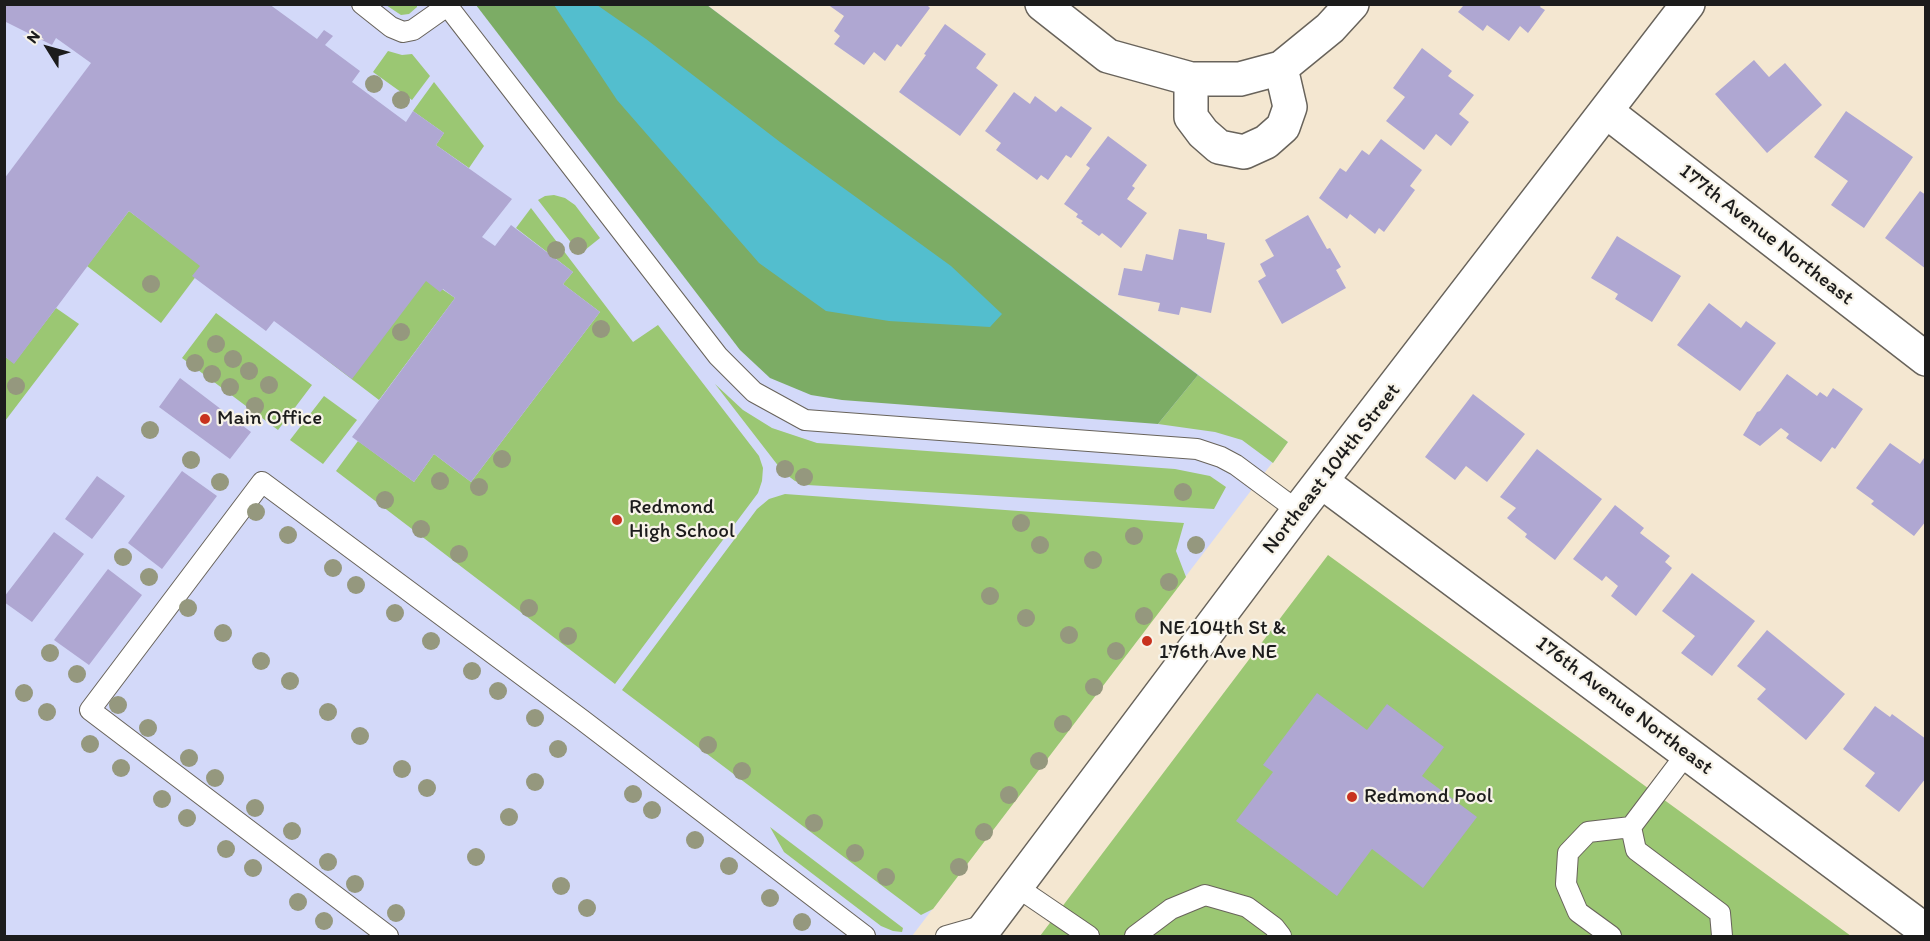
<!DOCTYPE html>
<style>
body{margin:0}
#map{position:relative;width:1930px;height:941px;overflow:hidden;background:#f4e7d1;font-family:Itim,sans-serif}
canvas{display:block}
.frame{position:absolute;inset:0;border:6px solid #1c1c1c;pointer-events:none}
.north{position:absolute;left:18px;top:18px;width:60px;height:60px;-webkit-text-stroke:4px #f7f3e8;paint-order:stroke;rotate:307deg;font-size:16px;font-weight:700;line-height:24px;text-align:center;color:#1c1c1c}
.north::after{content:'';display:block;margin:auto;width:21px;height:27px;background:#1c1c1c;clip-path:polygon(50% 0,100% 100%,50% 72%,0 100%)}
</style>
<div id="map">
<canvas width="1930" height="941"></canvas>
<div class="frame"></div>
<div class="north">N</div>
</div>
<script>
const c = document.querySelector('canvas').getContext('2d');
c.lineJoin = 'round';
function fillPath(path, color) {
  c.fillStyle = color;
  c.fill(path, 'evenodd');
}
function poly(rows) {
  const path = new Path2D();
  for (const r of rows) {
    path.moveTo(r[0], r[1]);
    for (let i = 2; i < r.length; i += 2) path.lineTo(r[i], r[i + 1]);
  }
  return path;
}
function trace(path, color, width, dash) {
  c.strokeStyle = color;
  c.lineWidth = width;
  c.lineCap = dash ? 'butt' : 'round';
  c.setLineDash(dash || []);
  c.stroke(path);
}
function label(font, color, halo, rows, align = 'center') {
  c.font = font + ' Itim,sans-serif';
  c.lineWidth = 4.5;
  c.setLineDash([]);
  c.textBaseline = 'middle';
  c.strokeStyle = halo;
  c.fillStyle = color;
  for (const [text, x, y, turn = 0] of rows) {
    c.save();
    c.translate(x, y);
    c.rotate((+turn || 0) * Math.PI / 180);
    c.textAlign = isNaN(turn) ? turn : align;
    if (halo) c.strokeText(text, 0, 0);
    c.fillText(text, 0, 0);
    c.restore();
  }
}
fillPath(poly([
 [5,5,707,5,1288,442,912,936,5,936]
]), '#d3d9f9');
fillPath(poly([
 [386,5,417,5,417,7,409,14,401,15],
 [388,51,402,55,412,54,430,76,412,100,373,72],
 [434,82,484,146,469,168,436,145,444,133,413,111],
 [554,195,565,198,575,205,600,238,580,254,538,200,545,196],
 [531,208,633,342,658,325,759,456,763,468,762,481,758,493,615,684,336,471,358,441,414,482,434,454,471,482,600,312,563,284,573,272,516,228],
 [129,211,203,267,161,323,87,266],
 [394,256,455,298,379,400,320,355],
 [56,308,79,324,5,421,4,356,14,363],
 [216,313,312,385,278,430,182,358],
 [1198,375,1288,442,1273,463,1242,440,1215,432,1158,424],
 [715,384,743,410,772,428,817,443,1175,469,1210,476,1226,487,1214,509,807,485,795,481,783,472],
 [324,396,357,420,323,464,290,440],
 [785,494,1184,523,1176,551,1186,577,933,909,921,915,622,690,757,509,769,499],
 [1328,555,1851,936,1040,936],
 [770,827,903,928,902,932,893,931,881,926,784,852]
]), '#9bc773');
fillPath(poly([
 [476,5,707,5,1198,375,1158,424,842,400,811,395,770,378,740,350]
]), '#7cac65');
fillPath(poly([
 [554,5,597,5,646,39,780,142,951,266,1002,314,990,327,889,321,826,311,759,263,617,100]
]), '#53bece');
fillPath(poly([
 [4,4,269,4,317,39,324,30,333,36,325,45,360,71,352,82,406,122,413,111,444,133,436,145,512,199,482,237,495,246,511,225,573,272,563,284,600,312,471,482,434,454,414,482,352,437,455,298,443,289,440,292,426,281,352,379,274,321,266,331,192,276,200,266,129,211,14,364,4,356,4,179,91,63,56,38,52,45,4,21],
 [827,4,926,4,930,8,901,47,897,44,885,61,874,52,864,65,834,44,840,36,834,31,844,16],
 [1461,4,1542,4,1540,7,1545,10,1528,33,1520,26,1509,41,1487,25,1483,31,1458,12,1463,6],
 [945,24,986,54,976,68,998,85,960,136,899,92,926,55,924,54],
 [1422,48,1452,71,1448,76,1474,95,1459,114,1469,122,1451,146,1436,134,1424,150,1386,121,1405,97,1393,88],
 [1754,60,1769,77,1785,63,1822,105,1767,153,1715,94],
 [1014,92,1030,104,1035,96,1056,112,1061,106,1092,128,1071,158,1066,155,1048,180,1041,175,1037,180,996,150,1001,143,985,131],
 [1846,111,1913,157,1864,228,1831,205,1848,181,1814,157],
 [1108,136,1147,165,1132,186,1135,188,1127,199,1147,213,1121,248,1102,233,1099,236,1081,223,1083,221,1076,217,1078,214,1064,204,1090,168,1086,165],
 [1381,139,1422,170,1410,186,1415,190,1384,232,1379,228,1375,234,1350,214,1347,219,1319,198,1340,168,1346,172,1362,150,1369,155],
 [1920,191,1926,195,1926,269,1885,238],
 [1308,215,1327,249,1330,248,1341,267,1336,270,1346,288,1282,324,1258,281,1266,276,1260,264,1274,256,1265,240],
 [1179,229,1207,234,1207,239,1225,243,1211,313,1181,307,1179,315,1158,311,1160,303,1118,295,1124,268,1142,271,1146,254,1173,260],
 [1617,236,1681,276,1652,322,1615,299,1618,294,1591,278],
 [1709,303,1741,328,1746,321,1776,343,1740,391,1677,345],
 [1787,374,1817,396,1820,392,1827,397,1833,388,1863,409,1835,449,1832,447,1821,462,1786,438,1789,434,1781,428,1760,446,1743,435,1757,412,1760,411],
 [180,378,251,432,230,459,159,407],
 [1473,394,1525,434,1487,482,1466,466,1455,480,1425,457],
 [1890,443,1920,464,1924,458,1926,459,1926,521,1914,536,1871,504,1874,501,1856,488],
 [1537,449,1602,499,1555,560,1525,537,1527,534,1507,518,1516,508,1500,497],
 [182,471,217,496,162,569,128,543],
 [97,476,125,496,92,539,65,519],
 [1615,505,1644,528,1640,533,1670,556,1665,562,1672,568,1636,616,1611,596,1618,586,1606,576,1602,581,1573,559],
 [54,532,84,554,32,622,4,602,4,597],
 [108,569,142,595,89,665,54,640],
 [1692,573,1755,621,1712,676,1681,653,1695,636,1662,611],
 [1767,630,1845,694,1806,740,1757,699,1766,689,1737,666],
 [1317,693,1367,730,1387,704,1444,747,1422,776,1477,817,1423,888,1372,849,1337,896,1236,821,1273,772,1263,765],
 [1875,706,1890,717,1892,714,1926,739,1926,778,1899,812,1865,786,1875,773,1843,749]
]), '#afa7d2');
const lane = poly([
 [362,4,391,27,403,32,413,30,447,6],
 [446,4,718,356,754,392,805,420,1197,449,1221,457,1236,465,1298,511],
 [1631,827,1636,850,1720,913,1722,936],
 [1017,887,1089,936],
 [388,936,90,710,262,482,581,719,865,936],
 [946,936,988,924],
 [1135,936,1171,909,1205,895,1247,907,1274,927,1281,936],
 [1611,936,1578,912,1566,884,1568,853,1588,832,1631,827,1687,753]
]);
const street = poly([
 [1042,4,1108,56,1191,79,1240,79,1281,68,1330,28,1352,4],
 [1191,79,1191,117,1203,133,1219,147,1244,152,1266,142,1283,127,1290,107,1281,68],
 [1607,112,1926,359],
 [1322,482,1926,931]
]);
const secondary = poly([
 [979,936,1298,511,1688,4]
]);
trace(lane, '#68635b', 22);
trace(street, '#68635b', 36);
trace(secondary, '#68635b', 36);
trace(lane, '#fff', 20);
trace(street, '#fff', 33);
trace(secondary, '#fff', 33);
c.fillStyle = '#95987e';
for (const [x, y] of [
 [374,84],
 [401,100],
 [578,246],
 [556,250],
 [151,284],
 [601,329],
 [401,332],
 [216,344],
 [233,359],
 [195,363],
 [249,371],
 [212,374],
 [269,385],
 [16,386],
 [230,387],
 [255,406],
 [150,430],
 [502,459],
 [191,460],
 [785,469],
 [804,477],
 [440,481],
 [220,482],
 [479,487],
 [1183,492],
 [385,500],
 [256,512],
 [1021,523],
 [421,529],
 [288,535],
 [1134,536],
 [1040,545],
 [1196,545],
 [459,554],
 [123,557],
 [1093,560],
 [333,568],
 [149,577],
 [1169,582],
 [356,585],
 [990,596],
 [188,608],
 [529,608],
 [395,613],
 [1144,616],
 [1026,618],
 [223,633],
 [1069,635],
 [568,636],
 [431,641],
 [1116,651],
 [50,653],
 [261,661],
 [472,671],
 [77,674],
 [290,681],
 [1094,687],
 [498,691],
 [24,693],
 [118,705],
 [47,712],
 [328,712],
 [535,718],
 [1063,724],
 [148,728],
 [360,736],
 [90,744],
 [708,745],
 [558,749],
 [189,758],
 [1039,761],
 [121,768],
 [402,769],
 [742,771],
 [215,778],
 [535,782],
 [427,788],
 [633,794],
 [1009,795],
 [162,799],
 [255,808],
 [652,810],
 [509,817],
 [187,818],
 [814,823],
 [292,831],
 [984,832],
 [695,840],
 [226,849],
 [855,853],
 [476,857],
 [328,862],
 [729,866],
 [959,867],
 [253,868],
 [886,877],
 [355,884],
 [561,886],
 [770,898],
 [298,902],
 [587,908],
 [396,913],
 [324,921],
 [802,922]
]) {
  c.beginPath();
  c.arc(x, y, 9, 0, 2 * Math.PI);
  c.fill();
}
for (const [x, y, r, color] of [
 [205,419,6,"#c8321e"],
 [617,520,6,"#c8321e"],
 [1147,641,6,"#c8321e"],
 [1352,797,6,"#c8321e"]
]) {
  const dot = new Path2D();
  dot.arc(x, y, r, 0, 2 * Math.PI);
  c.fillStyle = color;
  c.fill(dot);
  trace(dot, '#f7f3e8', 2);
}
label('21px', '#1c1c1c', '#f7f3e8', [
 ["177th Avenue Northeast",1766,235,38],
 ["Northeast 104th Street",1332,469,-52],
 ["176th Avenue Northeast",1624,706,37]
]);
label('21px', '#1c1c1c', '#f7f3e8', [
 ["Main Office",217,419],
 ["Redmond",629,508],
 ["High School",629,532],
 ["NE 104th St &",1159,629],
 ["176th Ave NE",1159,653],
 ["Redmond Pool",1364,797]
], 'left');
</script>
